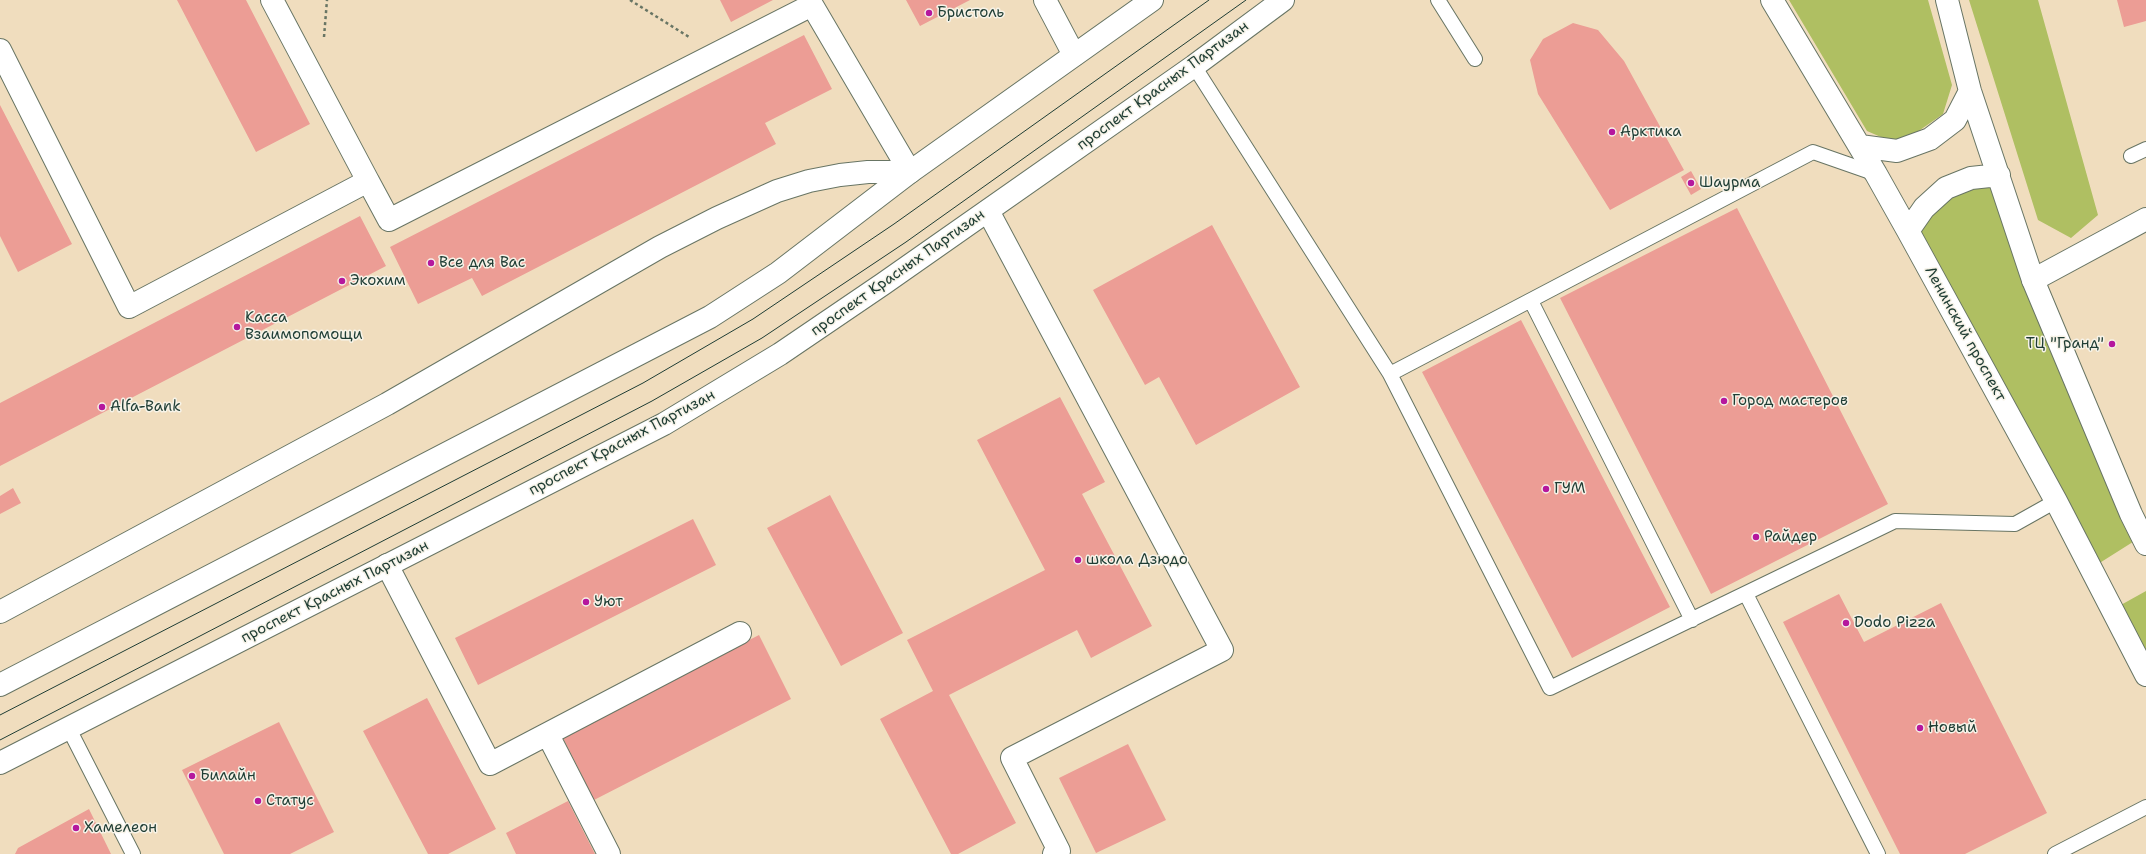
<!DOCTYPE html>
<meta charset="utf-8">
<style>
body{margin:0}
canvas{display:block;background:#f0ddbe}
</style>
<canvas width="2146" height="854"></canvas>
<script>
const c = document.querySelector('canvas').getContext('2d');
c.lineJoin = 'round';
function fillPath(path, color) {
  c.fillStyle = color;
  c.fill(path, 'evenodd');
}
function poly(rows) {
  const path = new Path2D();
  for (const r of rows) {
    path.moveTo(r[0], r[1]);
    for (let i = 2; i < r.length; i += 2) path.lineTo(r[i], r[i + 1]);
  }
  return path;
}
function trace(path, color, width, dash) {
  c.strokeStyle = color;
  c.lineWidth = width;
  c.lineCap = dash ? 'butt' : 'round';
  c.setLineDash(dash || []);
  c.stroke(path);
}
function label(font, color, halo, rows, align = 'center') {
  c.font = font + ' "Shantell Sans",sans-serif';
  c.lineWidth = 3;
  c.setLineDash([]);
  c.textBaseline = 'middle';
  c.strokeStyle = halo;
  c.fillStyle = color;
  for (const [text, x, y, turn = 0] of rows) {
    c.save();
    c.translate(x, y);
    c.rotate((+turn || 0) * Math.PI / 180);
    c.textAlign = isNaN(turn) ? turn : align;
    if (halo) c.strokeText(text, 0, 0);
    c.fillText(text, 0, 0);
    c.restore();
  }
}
fillPath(poly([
 [1789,0,1928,0,1952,85,1943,114,1910,137,1890,141,1867,131],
 [1969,0,2038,0,2098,215,2071,238,2038,220],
 [1997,182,2136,540,2098,564,1916,232,1946,197,1973,185],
 [2146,591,2146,659,2119,606]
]), '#afbf62');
fillPath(poly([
 [177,0,246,0,310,124,256,152],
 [720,0,773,0,731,22],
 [906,0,970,0,920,26],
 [2117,0,2146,0,2146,21,2124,27],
 [1573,23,1598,30,1624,61,1684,170,1610,210,1538,94,1530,60,1543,39],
 [804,35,832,89,765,123,776,144,482,296,472,278,418,304,390,247],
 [0,105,72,244,18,272,0,236],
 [1691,171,1701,189,1691,195,1681,177],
 [1737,208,1888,504,1711,594,1560,298],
 [360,216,386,266,0,466,0,403],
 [1212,225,1300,387,1196,445,1159,377,1145,385,1093,290],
 [1521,320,1670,607,1572,658,1422,372],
 [1060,397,1105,482,1082,494,1152,626,1091,658,1077,630,949,695,1016,823,958,854,951,854,880,719,933,691,907,640,1045,570,977,440],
 [13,488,21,503,0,514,0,496],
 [830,495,903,633,841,666,767,528],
 [693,519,716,565,478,685,455,638],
 [1839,594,1864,642,1941,603,2047,813,1965,854,1900,854,1783,622],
 [759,635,791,699,594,800,562,736],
 [427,698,496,829,448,854,428,854,363,731],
 [279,722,334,832,290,854,224,854,182,770],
 [1128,744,1166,820,1096,853,1059,778],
 [568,801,595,854,516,854,506,833],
 [89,809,111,854,15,854,18,848]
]), '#ec9d95');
const lane = poly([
 [1438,0,1475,59],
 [1194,66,1390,374,1550,688,1895,521,2015,524,2056,501],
 [2131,156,2146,149],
 [1531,301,1692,620],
 [1390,374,1813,152,1876,174],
 [1746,594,1878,854],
 [68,727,133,854],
 [2055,854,2146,807]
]);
const street = poly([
 [1045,0,1074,55],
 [0,50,129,307,368,181,272,0],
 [368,181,389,220,812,5,910,172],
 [988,211,1222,650,1012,758,1059,851,1054,854],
 [2033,280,2146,219],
 [387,565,490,764,740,633],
 [0,612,387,404,660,247,717,218,777,191,809,181,840,175,868,172,910,172],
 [548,735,609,854]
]);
const secondary = poly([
 [0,685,710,317,778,273,910,172,1152,0],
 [0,763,664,424,780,354,883,284,1194,66,1283,0]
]);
const primary = poly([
 [1772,0,1876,174,1908,231,2056,501,2146,675],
 [1947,0,1970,91,2033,280,2131,514,2146,544],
 [1860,146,1897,151,1930,139,1955,120,1970,91],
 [1908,231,1924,208,1946,188,1971,178,1999,175]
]);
trace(lane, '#687564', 16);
trace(street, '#687564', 24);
trace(secondary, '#687564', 24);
trace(primary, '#687564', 24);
trace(poly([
 [630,0,689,37],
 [324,37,327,0]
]), '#687564', 2.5, [3, 3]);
trace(lane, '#fff', 14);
trace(street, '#fff', 22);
trace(secondary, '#fff', 22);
trace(primary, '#fff', 22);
trace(poly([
 [0,715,643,383,753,319,894,224,1209,0],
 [0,740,652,401,762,338,906,242,1246,0]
]), '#1f3d34', 1);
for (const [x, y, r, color] of [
 [929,13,4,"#b5179e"],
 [1612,132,4,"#b5179e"],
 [1691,183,4,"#b5179e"],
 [431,263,4,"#b5179e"],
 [342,281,4,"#b5179e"],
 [237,327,4,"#b5179e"],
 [2112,344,4,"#b5179e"],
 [1724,401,4,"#b5179e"],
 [102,407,4,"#b5179e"],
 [1546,489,4,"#b5179e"],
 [1756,537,4,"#b5179e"],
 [1078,560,4,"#b5179e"],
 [586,602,4,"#b5179e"],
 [1846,623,4,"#b5179e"],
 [1920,728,4,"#b5179e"],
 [192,776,4,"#b5179e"],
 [258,801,4,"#b5179e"],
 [76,828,4,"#b5179e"]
]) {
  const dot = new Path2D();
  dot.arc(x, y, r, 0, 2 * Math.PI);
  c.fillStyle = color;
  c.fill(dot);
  trace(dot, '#f7f3e8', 1.5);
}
label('15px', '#1f3d34', '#f7f3e8', [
 ["Бристоль",937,13],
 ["Арктика",1620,132],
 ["Шаурма",1699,183],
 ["Все для Вас",439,263],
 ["Экохим",350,281],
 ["Касса",245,318],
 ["Взаимопомощи",245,335],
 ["ТЦ \"Гранд\"",2104,344,"right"],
 ["Город мастеров",1732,401],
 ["Alfa-Bank",110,407],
 ["ГУМ",1554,489],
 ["Райдер",1764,537],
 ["школа Дзюдо",1086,560],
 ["Уют",594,602],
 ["Dodo Pizza",1854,623],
 ["Новый",1928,728],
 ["Билайн",200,776],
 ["Статус",266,801],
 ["Хамелеон",84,828]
], 'left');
label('15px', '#1f3d34', '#f7f3e8', [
 ["проспект Красных Партизан",1163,86,-36],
 ["проспект Красных Партизан",898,273,-35],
 ["Ленинский проспект",1965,334,61],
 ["проспект Красных Партизан",622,443,-28],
 ["проспект Красных Партизан",335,592,-27]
]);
</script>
